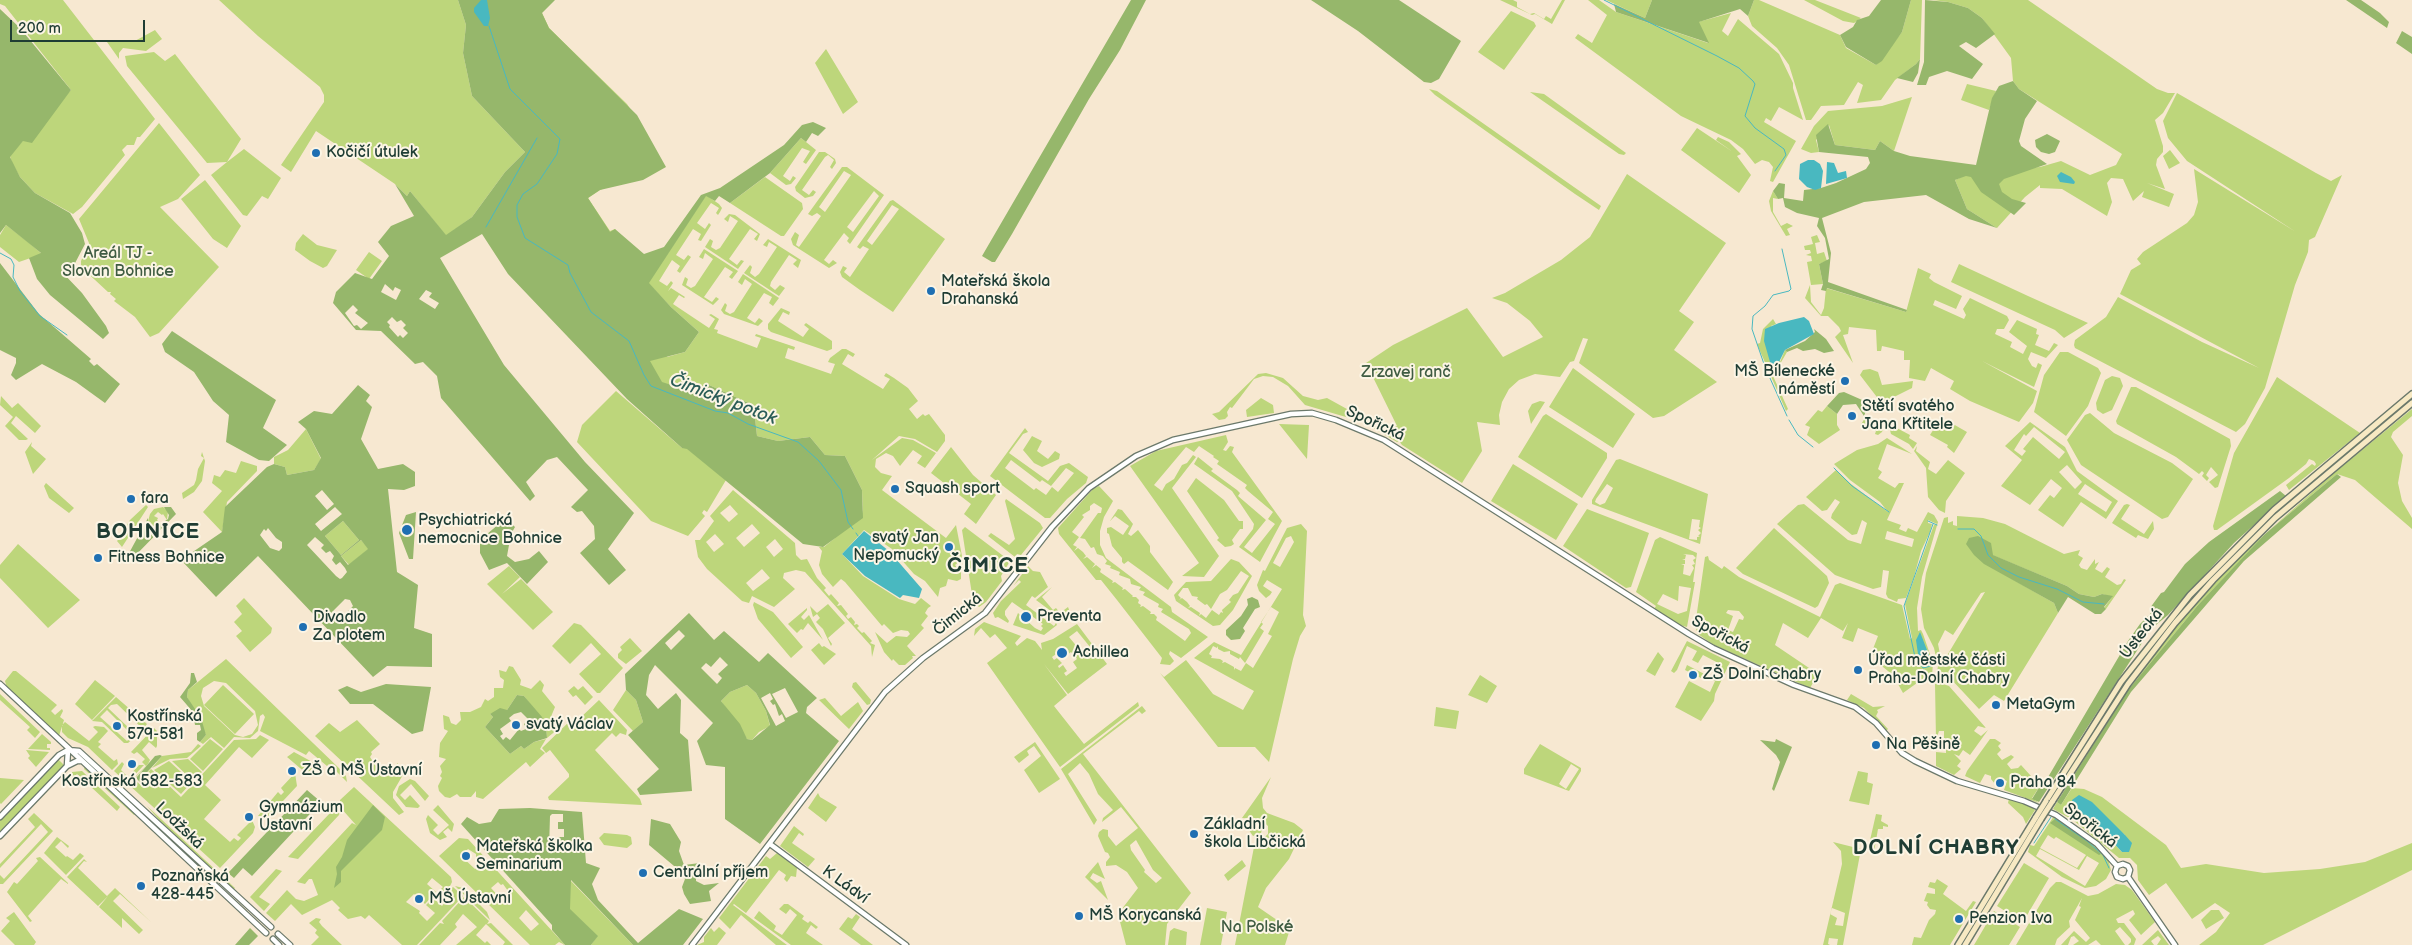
<!DOCTYPE html>
<meta charset="utf-8">
<style>
body{margin:0}
#map{position:relative;width:2412px;height:945px;overflow:hidden;background:#f7e8d1;font-family:"Balsamiq Sans",sans-serif}
canvas{display:block}
.scale{position:absolute;left:10px;top:20px;width:135px;height:22px;box-sizing:border-box;border:2px solid #1f3d34;border-top:0;padding-left:6px;font-size:15px;line-height:18px;white-space:nowrap;color:#1f3d34;-webkit-text-stroke:4px #fcf5e5;paint-order:stroke}
</style>
<div id="map">
<canvas width="2412" height="945"></canvas>
<div class="scale">200 m</div>
</div>
<script>
const c = document.querySelector('canvas').getContext('2d');
c.lineJoin = 'round';
function fillPath(path, color) {
  c.fillStyle = color;
  c.fill(path, 'evenodd');
}
function poly(rows) {
  const path = new Path2D();
  for (const r of rows) {
    path.moveTo(r[0], r[1]);
    for (let i = 2; i < r.length; i += 2) path.lineTo(r[i], r[i + 1]);
  }
  return path;
}
function trace(path, color, width, dash) {
  c.strokeStyle = color;
  c.lineWidth = width;
  c.lineCap = dash ? 'butt' : 'round';
  c.setLineDash(dash || []);
  c.stroke(path);
}
function label(font, color, halo, rows, align = 'center') {
  c.font = font + ' "Balsamiq Sans",sans-serif';
  c.lineWidth = 4;
  c.setLineDash([]);
  c.textBaseline = 'middle';
  c.strokeStyle = halo;
  c.fillStyle = color;
  for (const [text, x, y, turn = 0] of rows) {
    c.save();
    c.translate(x, y);
    c.rotate((+turn || 0) * Math.PI / 180);
    c.textAlign = isNaN(turn) ? turn : align;
    if (halo) c.strokeText(text, 0, 0);
    c.fillText(text, 0, 0);
    c.restore();
  }
}
fillPath(poly([
 [0,0,63,0,155,119,140,137,137,137,134,145,127,145,122,150,125,155,82,207,73,214,35,193,20,177,12,163,10,156,13,151,71,90,5,6,0,4],
 [219,0,458,0,466,25,463,53,472,96,525,152,505,172,472,217,446,236,410,191,407,196,395,184,316,131,291,172,281,165,324,102,324,95,320,87,258,36],
 [491,0,500,0,504,6,511,40,524,35,542,13,549,28,627,104,645,132,638,137,651,157,637,166,640,173,600,190,588,198,610,231,615,229,631,269,623,275,634,292,652,302,684,334,671,348,667,357,685,352,699,332,671,307,648,283,706,195,719,204,722,208,720,212,718,215,716,213,719,208,711,203,697,223,705,229,709,223,711,225,701,241,698,240,701,234,693,229,676,255,684,260,688,255,691,257,680,273,677,271,680,266,672,260,659,281,667,286,671,281,673,283,668,291,671,288,685,297,684,298,679,295,673,304,709,328,715,319,709,315,711,314,719,319,714,329,718,330,717,333,757,348,761,338,755,336,756,334,795,347,794,350,788,348,785,358,831,374,835,364,828,362,830,358,842,349,846,349,855,354,853,357,848,354,842,364,883,389,890,379,884,376,886,373,894,378,908,388,918,401,909,409,917,419,923,414,925,416,929,414,945,435,945,441,937,452,915,439,899,436,872,460,902,438,913,440,936,453,925,468,917,463,922,456,913,450,900,466,893,456,886,453,876,459,875,467,881,473,892,476,882,490,946,538,956,525,962,556,961,560,955,565,961,572,961,579,957,581,948,579,946,586,940,588,938,597,925,581,914,574,892,549,864,530,842,554,863,576,899,599,915,604,921,598,931,606,928,608,925,613,928,616,921,625,924,628,907,646,916,656,912,656,913,658,905,665,899,665,893,659,892,661,884,652,875,632,887,643,896,636,907,637,910,634,908,631,901,630,893,633,884,624,882,626,845,582,841,579,833,587,822,574,819,565,822,551,819,547,824,547,835,538,816,503,827,495,856,486,863,514,862,490,845,456,825,455,810,437,778,441,757,436,755,418,764,410,709,385,690,391,685,390,678,393,678,397,644,387,636,367,649,345,636,321,609,309,596,299,586,278,572,257,555,245,545,245,536,238,526,225,522,210,519,210,524,225,536,240,545,247,555,247,570,258,583,278,594,300,609,312,634,323,645,346,633,366,644,389,679,399,669,426,656,420,648,415,640,392,615,355,578,321,563,290,562,277,548,274,525,263,501,232,492,208,505,188,532,159,529,154,532,151,499,119,489,105,473,91,468,43,472,25,480,32,490,35,496,11],
 [1500,0,1513,0,1517,2,1517,7,1530,14,1534,13,1544,19,1546,16,1551,19,1562,0,1565,0,1552,24,1535,14,1532,15],
 [1588,0,1599,0,1616,12,1708,43,1698,22,1731,13,1722,31,1728,36,1738,19,1779,54,1793,83,1793,88,1803,120,1779,107,1771,121,1766,118,1764,122,1796,141,1773,182,1770,181,1773,167,1769,162,1762,160,1755,164,1743,149,1731,140,1681,116,1575,38,1578,34,1592,43,1607,15],
 [1606,0,1652,0,1645,18],
 [1754,0,1759,0,1840,35,1846,48,1876,65,1902,32,1911,0,1922,0,1920,59,1916,64,1895,80,1881,100,1857,103,1863,85,1858,82,1844,105,1821,106,1811,120,1806,120,1789,65,1777,48,1752,26,1748,16],
 [1804,0,1815,0,1861,18,1854,23,1843,21],
 [1933,0,2028,0,2157,89,2168,93,2175,93,2163,113,2155,120,2163,146,2163,152,2157,159,2156,165,2165,189,2147,183,2174,194,2169,207,2142,197,2144,191,2133,201,2123,179,2111,178,2107,183,2112,202,2107,216,2062,189,2040,188,2040,185,2025,197,1997,228,1967,209,1955,180,1970,173,2040,167,2061,161,2090,175,2116,165,2122,154,2019,89,2013,81,2011,58,1982,18,1968,8,1948,2],
 [1511,11,1534,22,1536,26,1504,70,1478,52],
 [155,30,162,39,146,51,123,48,119,53,119,59,107,42,133,42],
 [826,49,858,102,843,114,815,63],
 [154,52,165,61,175,54,241,139,227,162,244,149,281,178,268,199,262,196,247,216,243,215,211,175,227,162,207,163,127,66,125,56],
 [1967,84,1996,91,1989,110,1961,100],
 [1429,89,1437,91,1601,206,1599,210,1575,194,1435,95],
 [1530,92,1544,94,1626,153,1624,155,1619,154],
 [2177,93,2316,173,2331,181,2342,175,2315,237,2309,240,2308,252,2295,285,2265,388,2245,424,2236,432,2075,348,2074,345,2075,340,2106,317,2118,297,2202,342,2259,368,2120,294,2131,270,2141,264,2137,259,2143,252,2187,223,2194,215,2198,202,2194,169,2296,232,2187,161,2168,138,2163,121],
 [1912,97,1894,151,1880,141,1875,150,1835,145,1829,125,1816,140,1819,152,1811,153,1801,149,1814,126,1828,111,1882,106],
 [159,123,200,175,178,199,160,207,219,267,159,333,150,337,135,317,114,301,116,299,110,294,111,292,108,292,81,267,81,261,89,243,79,219],
 [1697,128,1733,152,1716,140,1718,137,1729,142,1741,154,1737,156,1751,175,1739,193,1681,150],
 [801,138,816,150,806,164,803,162,810,151,802,148,783,176,790,181,793,176,796,178,791,184,786,185,770,173],
 [2170,150,2180,163,2169,169,2163,156],
 [819,152,825,152,835,159,836,163,832,169,830,167,834,160,828,155,825,157,802,190,809,195,813,190,816,192,813,196,805,198,796,191,795,187],
 [842,167,847,167,884,195,850,244,847,241,849,238,844,233,824,260,829,264,833,260,837,263,829,268,793,245,791,239,795,232,799,235,796,245,799,247,821,216,817,213,812,216,808,214],
 [844,171,851,175,825,212,819,207],
 [874,191,879,196,853,232,847,227],
 [1627,174,1726,243,1679,311,1694,322,1674,350,1717,382,1664,416,1653,418,1579,363,1588,339,1583,338,1574,361,1570,362,1560,377,1535,374,1519,380,1509,389,1502,402,1499,415,1500,425,1477,422,1482,451,1462,483,1402,445,1399,441,1397,442,1363,422,1305,405,1288,386,1273,377,1263,376,1254,379,1232,408,1230,407,1227,412,1228,416,1225,419,1219,420,1212,414,1219,412,1258,374,1266,373,1283,378,1303,396,1318,400,1327,398,1385,430,1397,426,1366,363,1393,345,1467,308,1503,357,1543,337,1530,321,1507,303,1492,298,1505,293,1561,260,1590,237],
 [765,177,802,203,803,209,784,236,781,236,730,203],
 [205,180,241,226,227,248,213,239,181,199],
 [1773,191,1778,199,1773,198,1773,212,1781,226,1787,223,1793,226,1787,229,1790,235,1786,236,1771,211,1769,201],
 [893,200,945,239,893,312,860,290,842,277,840,272,843,266,847,268,844,272,850,277,869,249,863,246,860,249,857,247,890,201],
 [892,205,899,209,872,245,867,241],
 [729,214,735,215,760,234,757,241,754,239,758,234,750,229,729,259,737,265,741,260,744,261,738,269,705,247,710,239,713,241,711,247,716,250,720,248,738,221,730,216,728,222,724,219],
 [6,225,28,242,42,254,19,262,0,247,0,235],
 [303,234,317,245,337,250,327,266,323,268,310,261,295,250,296,243],
 [1817,235,1820,242,1815,243,1817,254,1824,252,1827,261,1819,264,1823,284,1811,285,1807,262,1812,261,1811,256,1806,255,1811,253,1810,250,1805,250,1804,246,1813,244,1811,237],
 [768,239,801,260,798,268,793,264,797,260,789,255,771,282,770,286,775,290,780,285,785,288,779,296,744,273,750,265,752,267,750,273,755,277,759,274,777,247,769,242,767,247,763,245],
 [704,249,738,271,732,279,729,277,733,272,725,267,704,297,712,302,716,297,719,299,713,305,682,285,685,277,688,279,686,285,691,288,695,286,713,259,705,253,703,259,699,257],
 [369,252,382,261,369,279,356,270],
 [1959,264,2028,296,2088,323,2064,338,2055,330,1951,282],
 [1918,268,1931,274,1929,278,1934,282,1962,296,1956,309,1935,300,1933,305,1964,319,1966,315,1963,309,1970,298,2007,316,2009,320,2004,329,1997,329,1995,334,2012,342,2010,347,2023,354,2027,346,2009,332,2017,320,2037,329,2036,334,2039,335,2035,345,2049,351,2054,343,2058,345,2046,358,2031,352,2028,359,2032,366,2036,368,2038,363,2042,365,2034,387,1982,361,2037,391,2033,403,2019,422,1970,401,1950,389,1954,381,1931,368,1925,381,1909,378,1910,360,1904,360,1904,351,1882,346,1881,351,1877,351,1876,330,1849,327,1848,334,1843,335,1853,363,1835,337,1841,331,1839,327,1828,316,1821,316,1805,298,1810,285,1811,302,1821,315,1824,308,1826,288,1906,312],
 [743,274,779,298,773,306,769,303,772,297,764,293,747,318,755,323,759,318,763,321,758,326,724,314,721,310,725,303,727,305,725,311,730,314,734,312,752,284,745,279,742,285,738,282],
 [781,308,790,312,789,315,783,312,778,321,803,337,809,329,804,325,806,323,832,341,832,349,827,351,771,332,768,329,768,324],
 [1773,319,1776,324,1771,326,1780,362,1785,350,1787,352,1773,376,1788,409,1786,411,1757,344,1760,343,1763,329],
 [2060,352,2068,352,2098,368,2101,373,2088,406,2066,436,2034,412,2044,375],
 [1573,368,1635,414,1613,448,1549,407],
 [1870,369,1878,372,1882,385,1913,381,1912,388,1886,401,1887,404,1883,405,1860,375,1863,370],
 [2112,376,2120,378,2123,386,2112,410,2103,414,2097,410,2096,403,2105,380],
 [2277,377,2360,433,2289,490,2286,485,2312,464,2315,466,2316,464,2314,461,2309,459,2306,464,2289,478,2217,530,2214,530,2213,526,2234,453],
 [2131,387,2136,387,2230,439,2231,446,2218,487,2215,488,2209,482,2218,475,2211,467,2206,475,2209,478,2207,481,2202,476,2204,473,2202,471,2199,474,2176,457,2117,424,2116,421],
 [616,391,682,448,687,448,726,480,707,512,704,510,702,513,705,516,688,536,651,521,577,442,582,425],
 [1,396,12,408,18,403,41,426,35,433,16,416,11,423,28,439,26,440,19,440,5,426,13,417,0,405],
 [1261,398,1273,405,1274,413,1247,417,1246,410],
 [1540,401,1545,402,1531,424,1528,411,1532,404],
 [1827,406,1837,414,1837,425,1840,430,1819,444,1807,435,1810,427,1805,425,1818,410,1822,412],
 [2412,409,2412,416,2393,432,2391,437,2403,455,2398,483,2402,501,2412,518,2412,529,2355,480,2337,474,2265,534,2242,559,2198,605,2133,684,2177,625,2239,557,2334,473],
 [2090,413,2114,433,2172,463,2193,479,2168,517,2162,519,2081,465,2067,440,2085,415],
 [1546,414,1607,453,1607,458,1582,498,1518,457,1543,416],
 [1865,418,1885,424,1882,432,1878,435,1875,434,1876,431,1860,426],
 [1940,419,1945,422,1946,420,1967,432,1954,453,1947,447,1948,445,1930,435],
 [2030,422,2065,447,2077,471,2118,501,2106,519,2081,502,2063,527,2038,510,2050,495,2054,498,2062,488,2051,479,2030,505,2001,486,2022,460,2005,446],
 [2034,427,2065,452,2059,459,2033,437,2023,449,2026,451,2022,456,2014,450,2024,434,2026,436],
 [2067,465,2082,482,2075,489,2059,472],
 [2085,484,2112,502,2106,512,2078,494],
 [1279,424,1309,425,1307,459],
 [1893,426,1910,435,1909,438,1917,443,1913,449,1909,444,1891,434,1890,430],
 [1025,428,1028,432,1023,434,1009,453,1048,481,1060,466,1069,463,1088,477,1086,483,1067,499,1050,518,1045,518,990,476],
 [1011,460,1040,482,1042,480,1051,486,1066,468,1074,473,1058,492,1052,487,1046,495,1036,488,1034,490,1005,468],
 [306,429,321,459,314,470,287,475,285,467,274,464,274,457,288,450],
 [1226,435,1228,442,1223,450,1226,451,1230,446,1234,447,1232,452,1282,521,1260,562,1239,547,1253,529,1254,524,1232,491,1194,464,1198,457,1213,469,1211,471,1237,490,1240,493,1238,496,1266,520,1244,547,1252,553,1275,524,1268,519,1273,512,1248,491,1245,488,1247,485,1217,464,1219,461,1213,457,1214,456,1199,446,1194,452,1186,447,1154,485,1162,491,1166,484,1174,479,1182,465,1187,463,1193,455,1196,457,1172,488,1219,556,1204,577,1182,576,1199,563,1130,466,1156,451],
 [1032,436,1042,441,1037,451,1048,459,1055,451,1060,454,1059,459,1042,467,1034,463,1023,450],
 [1887,438,1912,454,1887,444,1883,455,1878,469,1882,472,1878,478,1895,488,1899,483,1904,483,1887,520,1901,525,1899,529,1906,532,1908,528,1917,532,1928,512,1934,515,1938,522,1922,577,1917,608,1918,631,1921,630,1923,634,1933,663,1932,676,1926,680,1924,678,1903,693,1893,675,1878,663,1880,657,1871,654,1878,636,1858,628,1853,642,1842,638,1848,623,1843,631,1821,618,1808,638,1783,623,1775,645,1815,672,1817,676,1810,688,1712,644,1698,634,1695,626,1705,557,1708,556,1709,560,1722,569,1724,566,1739,577,1820,617,1835,585,1840,583,1902,605,1910,639,1912,638,1905,604,1934,525,1937,524,1928,520,1928,523,1932,524,1930,532,1921,551,1914,577,1906,598,1898,599,1897,602,1888,598,1886,594,1889,571,1883,570,1881,587,1873,589,1835,575,1777,524,1798,505,1804,504,1848,540,1861,544,1867,523,1862,520,1857,534,1852,535,1831,518,1832,514,1840,502,1835,499,1827,510,1822,511,1806,497,1836,470,1851,484,1888,512,1880,502,1850,480,1834,464,1857,450,1878,444],
 [1887,531,1914,539,1912,547,1885,539],
 [1728,610,1739,611,1744,617,1743,620,1739,619,1733,632,1728,630,1733,616,1726,613],
 [32,442,31,446,46,459,33,474,25,452],
 [1917,446,1916,451,1930,462,1928,469,1936,474,1948,460,1965,473,1946,501,1945,513,1939,510,1928,497,1926,468,1914,451],
 [951,447,973,475,996,495,976,524,964,514,971,504,931,473],
 [202,452,205,461,202,481,194,492,183,499,182,493,194,485,196,480,198,469,204,458,201,456],
 [1620,459,1708,494,1700,544,1592,504,1592,500,1616,460],
 [1607,484,1613,488,1605,503,1600,505,1595,502,1596,499],
 [1692,519,1700,520,1699,527,1701,528,1698,530,1701,533,1698,536,1700,537,1697,537,1697,540,1689,539],
 [241,461,257,466,257,471,227,502,222,532,203,512,222,491,212,483,214,475,220,477,225,470,236,473],
 [1513,464,1578,504,1556,540,1491,501],
 [1196,478,1224,500,1239,521,1243,521,1243,529,1240,529,1232,540,1234,544,1231,546,1225,547,1217,540,1219,538,1187,491],
 [46,483,74,508,69,513,49,498,44,486],
 [1099,486,1113,501,1104,517,1100,531,1100,545,1106,558,1171,607,1172,612,1208,637,1181,658,1170,651,1169,654,1174,661,1170,665,1160,664,1162,658,1117,600,1101,580,1096,580,1059,534,1058,528,1093,489],
 [1094,503,1102,508,1101,513,1098,513,1080,538,1085,539,1091,548,1094,547,1097,554,1103,556,1107,561,1105,564,1111,566,1110,568,1120,572,1119,575,1130,579,1131,584,1141,587,1139,590,1145,592,1143,595,1159,604,1158,607,1163,609,1161,612,1189,629,1191,633,1185,641,1156,620,1157,617,1154,614,1150,614,1151,612,1143,606,1140,607,1141,605,1138,603,1139,600,1136,597,1132,597,1133,596,1125,589,1122,590,1123,588,1115,582,1112,583,1113,581,1100,572,1101,569,1096,565,1092,568,1095,564,1087,557,1083,559,1086,556,1083,552,1078,548,1074,551,1077,547,1073,545,1079,537,1072,532,1084,517,1082,515,1090,510,1090,506],
 [733,490,795,543,796,555,801,560,807,559,817,578,826,588,824,590,829,596,831,594,839,603,837,606,841,605,848,614,846,616,848,619,851,617,855,622,854,625,857,624,859,626,857,628,862,633,864,632,872,641,870,643,875,645,872,657,871,646,805,572,796,570,784,573,783,578,795,589,774,607,752,596,749,603,742,601,707,569,698,557,695,540,700,540,714,521,710,516],
 [730,505,738,514,729,522,720,513],
 [752,524,760,533,744,547,736,538],
 [715,534,724,544,714,552,706,542],
 [775,539,783,549,774,557,766,547],
 [762,569,770,578,753,591,746,583],
 [1006,499,1040,523,1043,528,1021,555,1017,554,1015,557,988,536,991,533,1009,545,1015,539,1005,501],
 [2127,504,2130,505,2121,519,2144,534,2153,521,2154,529,2148,539,2138,535,2136,538,2112,523,2124,505],
 [146,505,148,507,122,547,117,541,129,528,126,526,130,520],
 [163,507,168,511,167,520,163,514,162,515,158,512,154,516,158,518,157,520,162,525,156,527,147,525,150,514,154,509],
 [1118,509,1122,510,1133,524,1128,534,1131,536,1138,530,1150,546,1150,552,1173,582,1168,590,1128,561,1124,564,1122,562,1122,558,1112,546,1109,534,1107,533,1107,528,1111,527,1123,535,1129,526,1115,516,1110,521],
 [1587,509,1649,533,1631,587,1626,588,1563,546],
 [1957,516,1983,518,2005,524,2064,554,2080,550,2078,555,2083,558,2079,565,2081,568,2087,570,2095,559,2095,564,2099,562,2095,569,2102,573,2107,567,2110,569,2105,577,2117,585,2121,584,2124,579,2126,580,2106,609,2104,608,2112,597,2102,594,2094,597,2079,594,2067,586,1992,555,1984,563,2054,603,2058,613,2004,701,1994,695,1979,709,1950,678,1951,676,1948,675,1944,679,1943,684,1949,686,1986,728,1978,726,1974,731,1981,736,1988,730,1970,755,1963,750,1959,756,1954,754,1961,761,1957,766,1961,769,1954,775,1936,766,1936,752,1946,753,1946,746,1938,746,1936,751,1936,742,1944,741,1944,731,1939,731,1936,740,1935,684,1938,666,1934,648,1924,628,1921,609,1926,573,1944,518,1948,517,1948,523,1953,521,1953,525,1957,526],
 [1985,592,1945,659,1944,664,1942,664,1938,644,1945,630,1953,635,1981,593],
 [343,521,359,540,341,555,325,536],
 [1301,524,1307,531,1303,615,1306,626,1300,636,1293,659,1269,762,1255,747,1218,747,1160,673,1164,677,1186,660,1213,694,1243,710,1254,691,1194,658,1214,642,1241,655,1282,589,1267,580,1263,586,1272,592,1270,595,1266,598,1259,591,1257,585,1263,570,1265,571,1287,528],
 [1291,536,1294,542,1280,567,1273,563,1286,538],
 [1271,607,1279,612,1268,634,1272,636,1253,668,1246,663,1241,671,1235,668,1234,670,1234,667,1225,662,1222,663,1223,661,1220,659,1211,658,1212,656,1209,654,1213,646,1217,648,1218,646,1218,649,1224,652,1230,651,1230,654,1239,659,1240,657,1245,663,1264,631,1260,628,1263,624,1261,622],
 [965,527,1010,561,1001,576,1002,581,986,602,979,607,973,601,962,530],
 [1774,528,1827,576,1829,583,1818,606,1815,608,1743,574,1736,568],
 [1660,537,1697,553,1693,582,1695,582,1687,627,1680,625,1654,609,1656,606,1636,592,1655,540],
 [1683,554,1693,555,1696,558,1693,560,1695,564,1692,565,1694,568,1690,576,1683,574,1684,565,1681,564,1685,564,1685,560,1682,559,1685,559,1686,555],
 [1679,586,1691,588,1687,611,1678,614,1657,604,1663,594,1678,601],
 [361,540,369,549,349,565,341,556],
 [18,544,80,600,48,628,0,578,0,565],
 [1231,559,1239,562,1252,576,1233,610,1220,625,1213,626,1176,601,1174,595,1186,582,1211,581],
 [1241,571,1249,576,1238,593,1233,595,1229,600,1231,602,1222,610,1223,613,1221,612,1219,615,1212,610,1206,618,1201,614,1199,616,1200,613,1191,607,1188,608,1190,606,1187,602,1182,598,1179,600,1181,598,1178,595,1183,588,1188,588,1192,596,1198,597,1197,599,1205,605,1207,604,1211,609,1220,594,1227,590],
 [509,566,520,577,502,594,521,579,553,612,533,630,487,584],
 [1028,566,1033,571,1040,572,1048,587,1035,598,1032,596,1026,605,1054,626,1056,623,1057,625,1044,635,1013,625,1018,613,1035,628,1041,631,1043,628,1041,626,1043,624,1012,602,1005,611,1005,615,1009,621,1008,623,998,617,995,618,993,613,1001,601,1021,582,1019,580,1014,585],
 [1052,587,1042,597,1053,610,1056,608,1060,613,1068,607,1071,615,1066,620,1063,620,1036,600],
 [244,598,272,628,271,633,250,652,236,636,242,631,234,622,242,614,236,606],
 [754,602,773,612,803,647,791,658,758,619,753,605],
 [828,604,845,623,828,638,832,644,831,646,823,629,816,622,820,618,817,614,813,617,810,606,817,613],
 [807,608,807,610,801,617,804,620,809,615,823,640,808,623,803,630,801,629,797,633,788,624],
 [984,622,1021,636,1015,643,1017,646,1027,638,1035,641,1042,650,1041,643,1053,639,1077,624,1107,664,1068,694,1044,664,1067,695,1054,706,1084,744,1138,702,1139,706,1060,767,987,663,1007,648,995,634,990,638,981,628,974,636,975,629],
 [1077,631,1090,647,1075,656,1077,659,1073,662,1077,668,1066,676,1064,673,1067,671,1063,665,1059,668,1058,666,1062,663,1057,658,1054,660,1052,657,1063,649,1067,655,1071,652,1073,654,1079,649,1069,637],
 [574,623,581,625,623,668,600,693,597,693,579,674,601,654,591,643,570,664,552,646],
 [630,638,642,651,626,664,618,658,618,654,622,650,620,647],
 [1687,641,1730,662,1715,694,1714,701,1701,721,1675,707,1689,681,1710,692,1715,681,1703,675,1701,678,1685,670,1687,665,1714,679,1722,665,1703,655,1698,663,1692,660,1697,651,1687,646,1677,670,1674,673,1671,671],
 [819,643,822,647,824,646,836,654,824,665,811,650],
 [1658,652,1664,659,1655,676,1646,671],
 [226,659,342,771,346,776,347,782,329,764,327,766,309,751,306,755,260,731,265,717,263,714,260,716,258,731,250,738,234,737,224,748,211,737,203,744,200,742,206,735,187,697,188,690],
 [214,681,226,683,255,711,258,725,252,734,243,737,235,735,204,706,201,696,203,688],
 [509,666,513,667,521,680,520,685,531,689,540,680,544,685,542,691,555,707,550,719,558,729,547,738,546,725,524,696,517,695,507,710,490,714,493,717,485,727,510,754,521,746,524,749,534,742,546,739,540,749,545,753,530,767,526,762,483,799,476,797,476,791,471,797,460,797,457,794,450,798,445,797,439,791,438,786,442,778,440,776,442,772,440,766,446,759,439,757,440,743,448,731,444,729,443,715,449,717,451,723,456,725,461,720,460,712,470,712,481,707,485,699,488,701,494,697,494,688,503,688,504,680,500,677,499,670,506,672],
 [13,671,16,671,57,705,51,711,55,715,62,709,63,711,60,717,64,720,59,736,7,688,5,681],
 [1480,675,1497,686,1487,703,1468,695],
 [95,680,115,696,92,720,75,704],
 [856,682,871,700,870,704,867,705,852,687,853,683],
 [223,685,254,714,235,734,204,705],
 [747,685,756,693,766,711,770,726,759,732,752,740,747,739,721,701,730,692],
 [574,686,578,690,583,686,593,697,585,705,576,695,573,697,568,691],
 [626,690,636,700,643,722,633,731,613,710],
 [0,694,40,732,35,738,27,730,30,727,0,700],
 [1851,694,1873,707,1885,706,1877,710,1878,712,1876,716,1888,729,1886,731,1864,708,1847,700],
 [116,697,147,724,143,729,117,704,111,705,108,708,129,728,127,730,119,722,120,721,118,721,107,710,100,717,127,741,133,735,128,731,130,729,136,736,128,743,124,743,102,722,92,721],
 [825,698,841,716,858,702,863,711,849,729,819,700],
 [599,700,627,730,626,735,620,733,616,737,612,733,595,750,640,799,642,805,549,800,548,797,569,777,569,774,550,750,546,753,542,748,571,720,579,719],
 [1142,706,1146,711,1142,714,1139,711,1083,754,1191,893,1167,924,1165,945,1126,945,1118,914,1138,888,1127,872,1116,865,1106,866,1106,862,1110,857,1108,853,1105,852,1098,836,1099,832,1103,829,1108,830,1108,836,1116,846,1138,828,1121,807,1102,822,1103,818,1113,810,1098,794,1089,774,1080,763,1068,774,1097,820,1094,825,1061,769],
 [1136,840,1153,870,1162,878,1156,883,1144,872,1145,870,1131,850,1130,845],
 [1436,707,1459,711,1456,729,1434,726],
 [357,720,380,744,371,752,372,754,370,757,376,766,381,770,386,765,390,769,398,763,397,766,404,773,393,792,393,798,404,812,399,815,315,736,329,723,340,732],
 [65,722,89,741,98,732,93,727,95,726,104,727,108,731,98,742,101,744,98,747,114,761,117,759,118,764,112,770,88,747,68,738,62,732,62,725],
 [154,728,157,731,157,746,156,748,149,742,142,750,150,760,148,764,135,778,136,781,144,788,146,787,139,781,151,769,181,797,234,740,256,739,260,735,269,740,252,758,239,747,205,785,221,800,204,819,230,842,234,838,238,841,241,838,237,835,252,820,255,827,253,833,220,868,128,784,146,766,142,762,145,759,137,752,134,754,131,752],
 [42,734,51,742,51,744,47,744,47,748,50,748,50,750,28,749],
 [210,739,223,749,203,771,190,759],
 [1990,739,1995,739,2001,743,1998,746,2001,750,1997,754,2002,760,2011,755,2014,757,2007,764,2011,769,2018,768,2021,765,2040,786,2032,798,2039,803,2004,790,2007,781,1998,778,1995,784,1991,779,1991,776,1985,774,1980,783,1965,776,1967,771],
 [1035,742,1060,779,1039,793,1024,770,1041,756,1034,746,1027,751,1029,755,1019,763,1014,757],
 [198,744,201,746,187,758,170,759,152,768,162,756,191,752],
 [1540,744,1581,768,1581,771,1569,791,1524,774,1524,769],
 [1571,764,1579,769,1566,789,1559,784],
 [26,750,49,752,36,767,28,758,30,756],
 [294,752,316,764,307,774,287,757],
 [58,759,64,765,0,834,0,820],
 [188,759,202,772,193,781,172,761],
 [169,761,192,782,181,794,154,770],
 [122,762,124,764,121,770,128,777,139,765,144,765,127,783,114,771],
 [85,767,135,814,134,815,84,769],
 [82,771,120,807,117,811,77,774,72,779,72,772],
 [1858,771,1868,773,1867,782,1873,784,1869,805,1849,801],
 [295,773,297,786,269,816,258,816,278,792,281,795,284,792,281,788],
 [1271,777,1262,798,1263,808,1267,813,1294,823,1303,830,1289,859,1266,888,1258,907,1290,929,1285,945,1235,945,1254,847,1268,834,1268,826,1260,819,1242,818],
 [0,778,24,780,1,804,0,803],
 [410,779,415,781,429,796,425,801,411,784,400,795,405,800,410,795,420,806,418,808,406,807,396,795,399,786],
 [354,787,451,877,452,882,449,888,450,890,453,887,463,896,417,945,402,945,369,915,365,919,361,916,348,919,338,910,340,908,332,900,302,915,291,904,275,921,266,913,287,890,296,899,304,901,318,895,312,879,309,879,305,884,297,882,352,823,356,825,340,807,340,800],
 [432,878,443,887,439,891,447,900,442,906,433,898,426,905,435,913,427,921,419,913,420,911,406,902,414,894,425,904,436,892,427,884],
 [2072,788,2084,789,2102,797,2166,845,2181,868,2206,864,2264,873,2320,869,2365,862,2412,843,2412,870,2263,945,2199,945,2216,932,2230,913,2215,903,2192,919,2166,883,2149,895,2138,880,2137,865,2130,858,2119,858,2073,820,2053,809,2057,802,2061,805],
 [2082,815,2107,820,2125,835,2122,852,2091,819],
 [818,793,820,797,837,807,826,822,808,808],
 [2009,798,2030,806,2035,810,2026,824,2023,817,2008,803],
 [438,805,454,824,452,832,448,828,443,832,447,837,440,840,430,833,426,819,428,815,438,825,433,830,438,835,449,825,433,810],
 [147,806,235,888,233,890,160,821],
 [336,809,340,811,339,815,298,859,288,857,331,812],
 [34,813,53,831,3,884,0,884,0,875,4,879,48,832,41,824,0,868,0,864,35,827,28,819],
 [1876,814,1882,815,1881,821,1888,825,1888,827,1883,826,1883,829,1878,829,1874,852,1868,849],
 [2054,816,2096,846,2108,859,2111,870,2106,879,2096,886,2085,888,2062,877,2028,852,2030,845,2034,846],
 [2048,835,2054,839,2056,837,2086,855,2077,868,2040,848],
 [2040,849,2079,870,2087,856,2099,863,2085,886,2036,856],
 [1244,823,1259,824,1262,829,1261,833,1253,836],
 [794,826,804,834,803,836,799,833,792,843,815,859,808,867,780,846],
 [604,833,627,835,631,837,632,844,627,848,604,845,599,838],
 [57,837,69,846,68,848,61,841,55,847,66,857,67,856,73,860,80,853,84,856,66,875,44,853],
 [459,838,468,839,565,945,559,942,555,945,530,945,439,856],
 [468,849,476,854,476,857,480,863,475,869,461,856],
 [498,882,501,885,503,884,508,891,501,899,491,888],
 [526,910,539,924,531,931,519,918],
 [1833,842,1861,849,1843,945,1837,945,1838,939,1829,938,1828,944,1830,945,1823,945,1842,864,1841,851],
 [1832,908,1845,913,1843,926,1835,925,1837,918,1830,914],
 [777,853,797,868,796,877,791,876,787,882,784,879,786,875,779,870,746,913,734,904,733,905,787,945,776,945,741,915,730,929,719,918,766,856,770,859],
 [40,857,68,883,68,884,61,879,28,916,32,921,30,922,7,892,14,882,17,884,37,862,38,861,36,858],
 [84,859,87,862,84,861,78,868,107,896,115,888,151,922,120,894,113,901,143,930,139,934,122,918,122,928,99,907,108,896,98,906,67,877],
 [1242,860,1246,866,1228,881,1224,875],
 [1098,862,1105,879,1093,873,1090,878,1097,883,1101,881,1108,900,1085,877],
 [2024,863,2049,878,2023,922,1997,906],
 [276,869,282,871,259,897,270,904,264,911,250,897],
 [1937,879,1948,886,1943,894,1966,911,1973,901,1976,902,1950,945,1912,945,1914,937,1921,938,1929,920,1935,914,1936,910,1930,909,1927,905,1928,902,1924,901,1927,893,1935,894,1935,889,1928,887,1930,882,1935,883],
 [570,880,633,945,591,945,597,936,569,909],
 [2056,882,2061,882,2088,896,2098,894,2116,884,2125,885,2132,890,2155,922,2141,935,2129,920,2135,914,2133,910,2116,919,2118,923,2124,923,2136,939,2134,945,2128,945,2131,942,2131,939,2120,927,2115,931,2125,945,2101,945,2096,940,2088,945,2073,945,2079,941,2074,936,2071,937,2068,945,2061,945,2074,931,2086,942,2090,938,2075,920,2081,907,2079,906,2082,898,2069,921,2070,927,2057,939,2055,945,2016,945,2050,888],
 [455,886,463,888,487,912,490,920],
 [464,897,489,921,487,924,491,923,513,945,503,945,505,942,486,924,476,935,485,943,487,941,491,945,456,945,477,927,463,914,455,924,457,927,440,945,419,945,440,923,444,924,442,921],
 [784,904,788,904,804,916,802,919,808,923,810,921,818,927,816,929,811,925,806,933,823,945,791,945,754,918,759,911,776,926,774,930,782,935,797,915,790,909,786,914,779,909],
 [1207,908,1227,912,1221,945,1200,945],
 [2211,910,2219,910,2224,918,2206,929,2201,920],
 [1994,911,2020,927,2009,945,1974,945],
 [14,912,36,942,34,945,15,945,1,931,10,921,6,918],
 [856,914,860,917,852,929,873,945,861,945,839,929,848,917,852,919],
 [316,918,321,919,319,922,322,926,342,945,311,945,319,937,315,933,317,930,309,923],
 [719,927,726,933,717,945,697,945,704,942,704,937,711,928,714,932],
 [1174,928,1187,932,1186,945,1168,945,1170,931],
 [2158,930,2169,945,2157,945,2161,939,2158,936,2151,941,2154,945,2142,945]
]), '#bdd67b');
fillPath(poly([
 [458,0,555,0,542,13,549,28,637,115,666,167,643,180,600,190,588,198,610,232,615,229,644,254,664,247,701,195,720,188,784,145,802,125,813,122,826,128,818,136,812,133,806,142,801,138,770,173,730,203,719,196,715,201,706,196,649,283,671,307,699,332,685,352,650,361,662,382,690,391,709,385,764,410,755,418,757,436,778,441,810,437,825,455,845,456,862,490,863,518,823,547,803,544,687,449,682,448,627,399,508,274,482,234,440,258,504,365,585,462,634,513,608,549,626,570,609,585,580,553,595,539,594,526,582,511,577,512,571,507,588,490,557,457,547,460,526,482,535,496,530,501,441,398,437,376,423,362,415,364,381,331,356,330,333,303,336,292,355,273,372,279,389,256,378,242,391,226,414,216,395,184,407,196,410,191,446,235,472,217,505,172,525,152,472,96,463,53,466,25],
 [385,284,393,291,395,287,401,290,396,300,381,292],
 [426,290,432,293,429,297,439,303,435,309,419,299],
 [353,305,358,310,355,313,368,323,361,329,357,325,354,326,345,313],
 [392,317,397,322,401,320,406,325,403,328,408,333,403,338,400,335,398,337,389,327,390,325,387,322],
 [1131,0,1146,0,1120,50,1089,99,1012,234,995,262,992,262,982,256],
 [1311,0,1399,0,1461,41,1439,79,1431,83,1424,82,1358,31],
 [1652,0,1754,0,1748,16,1740,9,1699,22,1709,43,1616,12,1614,4,1645,18],
 [1881,0,1911,0,1902,32,1882,61,1876,65,1846,47,1840,35,1853,27,1857,20,1869,16],
 [1925,0,1948,2,1968,8,1982,18,1995,34,1976,48,1966,42,1959,46,1983,64,1972,79,1947,71,1929,77,1926,85,1917,85,1924,62],
 [2346,0,2361,0,2380,13,2389,22,2387,28],
 [0,9,20,28,71,90,32,143,23,141,10,157,20,177,35,193,70,213,82,233,85,244,73,267,67,262,62,272,82,293,106,326,109,333,103,339,50,295,37,279,29,258,41,253,6,225,0,233],
 [2402,31,2412,37,2412,54,2396,43],
 [1920,59,1918,73,1913,82,1897,78,1916,64],
 [2013,81,2019,89,2037,101,2025,119,2019,141,2021,146,2047,164,2004,179,1999,184,2002,192,2012,199,2026,203,2014,215,1981,192,1971,177,1966,176,1955,180,1967,209,1997,228,1969,219,1926,195,1864,202,1822,218,1831,253,1828,282,1907,310,1906,312,1827,288,1826,291,1821,290,1823,284,1819,264,1829,259,1825,238,1817,226,1819,218,1797,213,1785,207,1783,198,1778,199,1773,191,1779,183,1785,184,1784,198,1803,201,1804,190,1821,188,1836,183,1866,169,1870,163,1868,157,1819,152,1816,135,1828,124,1835,145,1875,150,1880,141,1894,151,1910,156,1976,165,1992,98,1999,86],
 [2047,134,2060,141,2055,152,2049,154,2041,152,2036,147,2035,140],
 [0,263,39,314,91,359,89,361,94,366,97,364,120,384,105,403,76,382,42,364,16,380,11,375,16,363,16,358,0,350],
 [1814,329,1826,339,1834,351,1824,353,1815,349,1803,351,1797,348,1787,352,1785,350,1805,341,1815,332],
 [172,331,276,400,263,428,287,445,269,461,259,460,226,442,229,415,213,401,194,372,165,352,162,344],
 [358,385,370,395,366,401,372,407,361,439,378,469,403,464,415,472,415,486,404,490,388,489,397,572,418,585,414,628,432,634,432,667,387,666,373,677,258,556,216,597,181,560,222,532,225,507,267,467,274,464,285,467,287,475,314,470,321,458,306,429,298,422,314,411,332,414],
 [322,490,334,504,327,510,315,496],
 [335,507,342,514,321,531,315,524],
 [343,521,359,540,341,555,325,536],
 [268,528,276,538,282,542,282,548,279,551,270,548,260,535,264,529,266,531],
 [315,537,324,545,321,548,326,553,330,551,334,556,332,560,336,565,340,562,345,568,347,572,342,578,340,579,336,576,307,545],
 [361,540,368,549,348,565,341,556],
 [345,599,350,600,353,606,342,618,333,621,330,614],
 [1844,392,1869,403,1864,416,1856,404,1843,405,1837,414,1827,406,1839,393],
 [2337,474,2341,477,2244,561,2131,692,2061,805,2057,802,2128,690,2198,605,2265,534],
 [2280,491,2286,496,2234,543,2168,615,2151,629,2039,802,2032,799,2040,786,2044,784,2128,641,2140,624,2151,613,2150,608,2161,593,2164,592,2185,564,2209,542],
 [164,507,171,507,176,514,130,561,128,555,148,518,148,525,156,527,168,519,169,515],
 [416,512,413,559,409,559,399,533,406,515],
 [506,518,515,527,511,534,507,556,515,562,529,559,539,551,548,562,527,584,507,563,489,570,480,553,480,540],
 [1978,536,1991,543,1993,555,2067,586,2079,594,2094,597,2102,594,2113,596,2104,607,2106,609,2101,614,2095,614,2068,597,2058,613,2054,603,1984,564,1974,555,1966,544,1969,538],
 [1252,597,1258,600,1260,607,1255,609,1243,628,1245,631,1240,639,1231,640,1226,635,1226,630,1241,616,1248,605,1247,599],
 [689,613,714,640,724,631,759,662,768,653,817,698,807,707,806,713,839,741,760,844,725,819,725,767,706,765,697,741,713,723,655,665,649,675,646,695,658,709,676,693,681,700,680,733,688,740,692,791,640,795,637,789,659,769,628,735,643,722,636,700,626,690,625,674],
 [679,630,685,636,671,650,665,643],
 [720,657,728,665,718,674,722,678,717,684,701,668,706,663,711,667],
 [747,685,756,693,766,711,770,725,752,740,747,739,740,724,721,701,730,692],
 [785,688,798,712,786,718,772,694],
 [770,693,773,699,770,701,773,705,775,704,779,716,782,714,785,721,776,726,761,698],
 [191,673,194,673,197,682,188,690,187,697,201,718,206,735,200,742,197,740,197,733,201,730,200,725,195,725,193,712,180,697,190,683],
 [386,684,431,687,423,731,412,734,373,704,350,704,338,690,347,686,361,692],
 [517,695,524,696,542,717,546,725,547,738,534,742,524,749,521,746,510,754,485,727,493,717,490,714,500,708,507,710],
 [521,712,529,720,524,724,526,729,521,731,519,729,510,740,506,737,503,740,500,736,503,734,500,729,511,721,509,718,514,714],
 [1776,739,1792,747,1774,791,1772,789,1780,762,1776,755,1760,740,1775,742],
 [160,755,162,756,139,781,136,778,155,756],
 [307,790,321,802,252,876,243,868,234,878,228,873],
 [373,805,385,817,382,830,341,871,341,882,334,888,337,874,336,867,342,857,347,840],
 [530,808,582,812,586,863,600,868,592,884,598,900,638,943,679,909,703,919,683,945,633,945,571,880,570,909,598,936,591,945,565,945,552,930,552,925,461,824,467,817,479,824,491,822,499,809],
 [552,814,563,814,563,822,558,822,558,829,564,829,564,837,558,837,558,843,562,844,561,852,550,852,549,849,550,816],
 [651,819,670,824,681,842,679,851,684,865,700,863,704,868,696,875,696,881,704,885,719,883,709,891,711,901,690,904,684,894,682,887,685,879,680,871,649,845],
 [2055,819,2086,840,2101,854,2099,855,2050,823],
 [250,928,258,936,249,945,235,945]
]), '#96b76b');
fillPath(poly([
 [481,0,487,0,490,18,488,26,484,26,474,12,474,8],
 [1808,160,1814,160,1820,164,1823,171,1821,188,1815,190,1807,187,1799,179,1800,164],
 [1827,162,1834,163,1838,173,1846,171,1847,178,1826,184],
 [2061,172,2071,177,2075,182,2074,184,2060,182,2057,176],
 [1804,317,1809,321,1814,334,1785,350,1777,366,1772,369,1764,341,1765,329,1779,323],
 [864,531,889,551,922,589,919,598,903,595,900,598,865,576,842,554],
 [1920,632,1932,663,1924,667,1918,654,1916,640],
 [2079,795,2092,802,2125,835,2132,843,2129,852,2122,852,2091,819,2074,809,2072,800]
]), '#49b8c0');
trace(poly([
 [1604,0,1717,56,1739,68,1753,81,1755,84,1745,116,1755,128,1784,149,1786,155,1775,171],
 [489,26,510,89,560,139,557,154,537,184,523,194,517,205,517,217,525,238,568,265,570,273,591,312,629,341,644,375,651,386,715,411,728,413,748,424,798,442,819,461,841,490,848,522,853,529],
 [486,227,537,138],
 [1782,249,1791,289,1789,291,1773,295,1765,306,1753,316,1752,329,1765,367,1787,416],
 [0,253,11,259,14,265,13,277,20,291,40,316,67,335],
 [1789,420,1798,435,1813,447],
 [1834,468,1852,486,1889,512],
 [1928,521,1937,525],
 [1958,529,1974,529,1981,536,1988,555,2001,568,2019,577,2057,589,2083,602,2104,604],
 [856,533,858,536],
 [1931,666,1923,668,1915,657,1904,606,1933,524],
 [2055,819,2087,841,2103,855,2109,868],
 [2034,843,2051,817]
]), '#49b8c0', 1);
const tertiary = poly([
 [0,684,266,933],
 [67,766,68,750],
 [0,817,59,755,68,750,79,751,271,927],
 [0,836,67,766,77,761,82,761],
 [770,844,906,945],
 [2117,866,2115,872,2117,877,2123,879,2128,877],
 [2117,866,2123,864,2128,866,2130,870,2128,877],
 [2128,877,2175,945],
 [278,934,290,945],
 [273,939,279,945],
 [692,945,885,692,923,658,985,613,1052,527,1089,488,1136,456,1173,440,1291,414,1312,413,1336,420,1384,440,1689,634,1713,648,1794,685,1855,707,1876,723,1902,753,1915,761,1957,781,2024,801,2056,815,2097,844,2117,866]
]);
const secondary = poly([
 [2046,801,2121,682,2190,595,2274,510,2412,394],
 [2052,802,2128,684,2175,623,2213,580,2275,518,2412,403],
 [1958,945,2036,817],
 [1965,945,2041,819]
]);
trace(tertiary, '#6b796b', 7);
trace(secondary, '#6b796b', 8);
trace(tertiary, '#fff', 4.5);
trace(secondary, '#f7e9c3', 5);
const secondaryBridge = poly([
 [2036,817,2046,801],
 [2041,819,2052,802]
]);
trace(secondaryBridge, '#6b796b', 8, []);
trace(secondaryBridge, '#f7e9c3', 5);
for (const [x, y, r, color] of [
 [316,153,5,"#1f6fb2"],
 [931,291,5,"#1f6fb2"],
 [1845,381,5,"#1f6fb2"],
 [1852,416,5,"#1f6fb2"],
 [895,489,5,"#1f6fb2"],
 [131,499,5,"#1f6fb2"],
 [407,530,6,"#1f6fb2"],
 [949,547,5,"#1f6fb2"],
 [98,558,5,"#1f6fb2"],
 [1026,617,6,"#1f6fb2"],
 [303,627,5,"#1f6fb2"],
 [1062,653,6,"#1f6fb2"],
 [1858,670,5,"#1f6fb2"],
 [1693,675,5,"#1f6fb2"],
 [1996,705,5,"#1f6fb2"],
 [516,725,5,"#1f6fb2"],
 [117,726,5,"#1f6fb2"],
 [1876,745,5,"#1f6fb2"],
 [132,764,5,"#1f6fb2"],
 [292,771,5,"#1f6fb2"],
 [2000,783,5,"#1f6fb2"],
 [249,817,5,"#1f6fb2"],
 [1194,834,5,"#1f6fb2"],
 [466,856,5,"#1f6fb2"],
 [643,873,5,"#1f6fb2"],
 [141,886,5,"#1f6fb2"],
 [419,899,5,"#1f6fb2"],
 [1079,916,5,"#1f6fb2"],
 [1959,919,5,"#1f6fb2"]
]) {
  const dot = new Path2D();
  dot.arc(x, y, r, 0, 2 * Math.PI);
  c.fillStyle = color;
  c.fill(dot);
  trace(dot, '#fcf5e5', 2);
}
label('16px', '#1f3d34', '#fcf5e5', [
 ["Kočičí útulek",326,153],
 ["Mateřská škola",941,282],
 ["Drahanská",941,300],
 ["MŠ Bílenecké",1835,372,"right"],
 ["náměstí",1835,390,"right"],
 ["Stětí svatého",1862,407],
 ["Jana Křtitele",1862,425],
 ["Squash sport",905,489],
 ["fara",141,499],
 ["Psychiatrická",418,521],
 ["nemocnice Bohnice",418,539],
 ["svatý Jan",939,538,"right"],
 ["Nepomucký",939,556,"right"],
 ["Fitness Bohnice",108,558],
 ["Preventa",1037,617],
 ["Divadlo",313,618],
 ["Za plotem",313,636],
 ["Achillea",1073,653],
 ["Úřad městské části",1868,661],
 ["Praha-Dolní Chabry",1868,679],
 ["ZŠ Dolní Chabry",1703,675],
 ["MetaGym",2006,705],
 ["Kostřínská",127,717],
 ["579-581",127,735],
 ["svatý Václav",526,725],
 ["Na Pěšině",1886,745],
 ["ZŠ a MŠ Ústavní",302,771],
 ["Kostřínská 582-583",132,782,"center"],
 ["Praha 84",2010,783],
 ["Gymnázium",259,808],
 ["Ústavní",259,826],
 ["Základní",1204,825],
 ["škola Libčická",1204,843],
 ["Mateřská školka",476,847],
 ["Seminarium",476,865],
 ["Centrální příjem",653,873],
 ["Poznaňská",151,877],
 ["428-445",151,895],
 ["MŠ Ústavní",429,899],
 ["MŠ Korycanská",1089,916],
 ["Penzion Iva",1969,919]
], 'left');
label('16px', '#3f5c42', '#fcf5e5', [
 ["Areál TJ -",118,254],
 ["Slovan Bohnice",118,272],
 ["Zrzavej ranč",1406,373],
 ["Na Polské",1257,928]
]);
label('16px', '#1f3d34', '#fcf5e5', [
 ["Spořická",1375,424,25],
 ["Čimická",958,615,-39],
 ["Ústecká",2142,634,-52],
 ["Spořická",1720,635,28],
 ["Lodžská",179,826,44],
 ["Spořická",2090,826,38],
 ["K Ládví",845,885,36]
]);
label('italic 18px', '#2a5c57', '#fcf5e5', [
 ["Čimický potok",723,400,21]
]);
c.letterSpacing = '1px';
label('bold 21px', '#1f3d34', '#fcf5e5', [
 ["BOHNICE",148,533],
 ["ČIMICE",988,567],
 ["DOLNÍ CHABRY",1936,849]
]);
c.letterSpacing = '0px';
</script>
